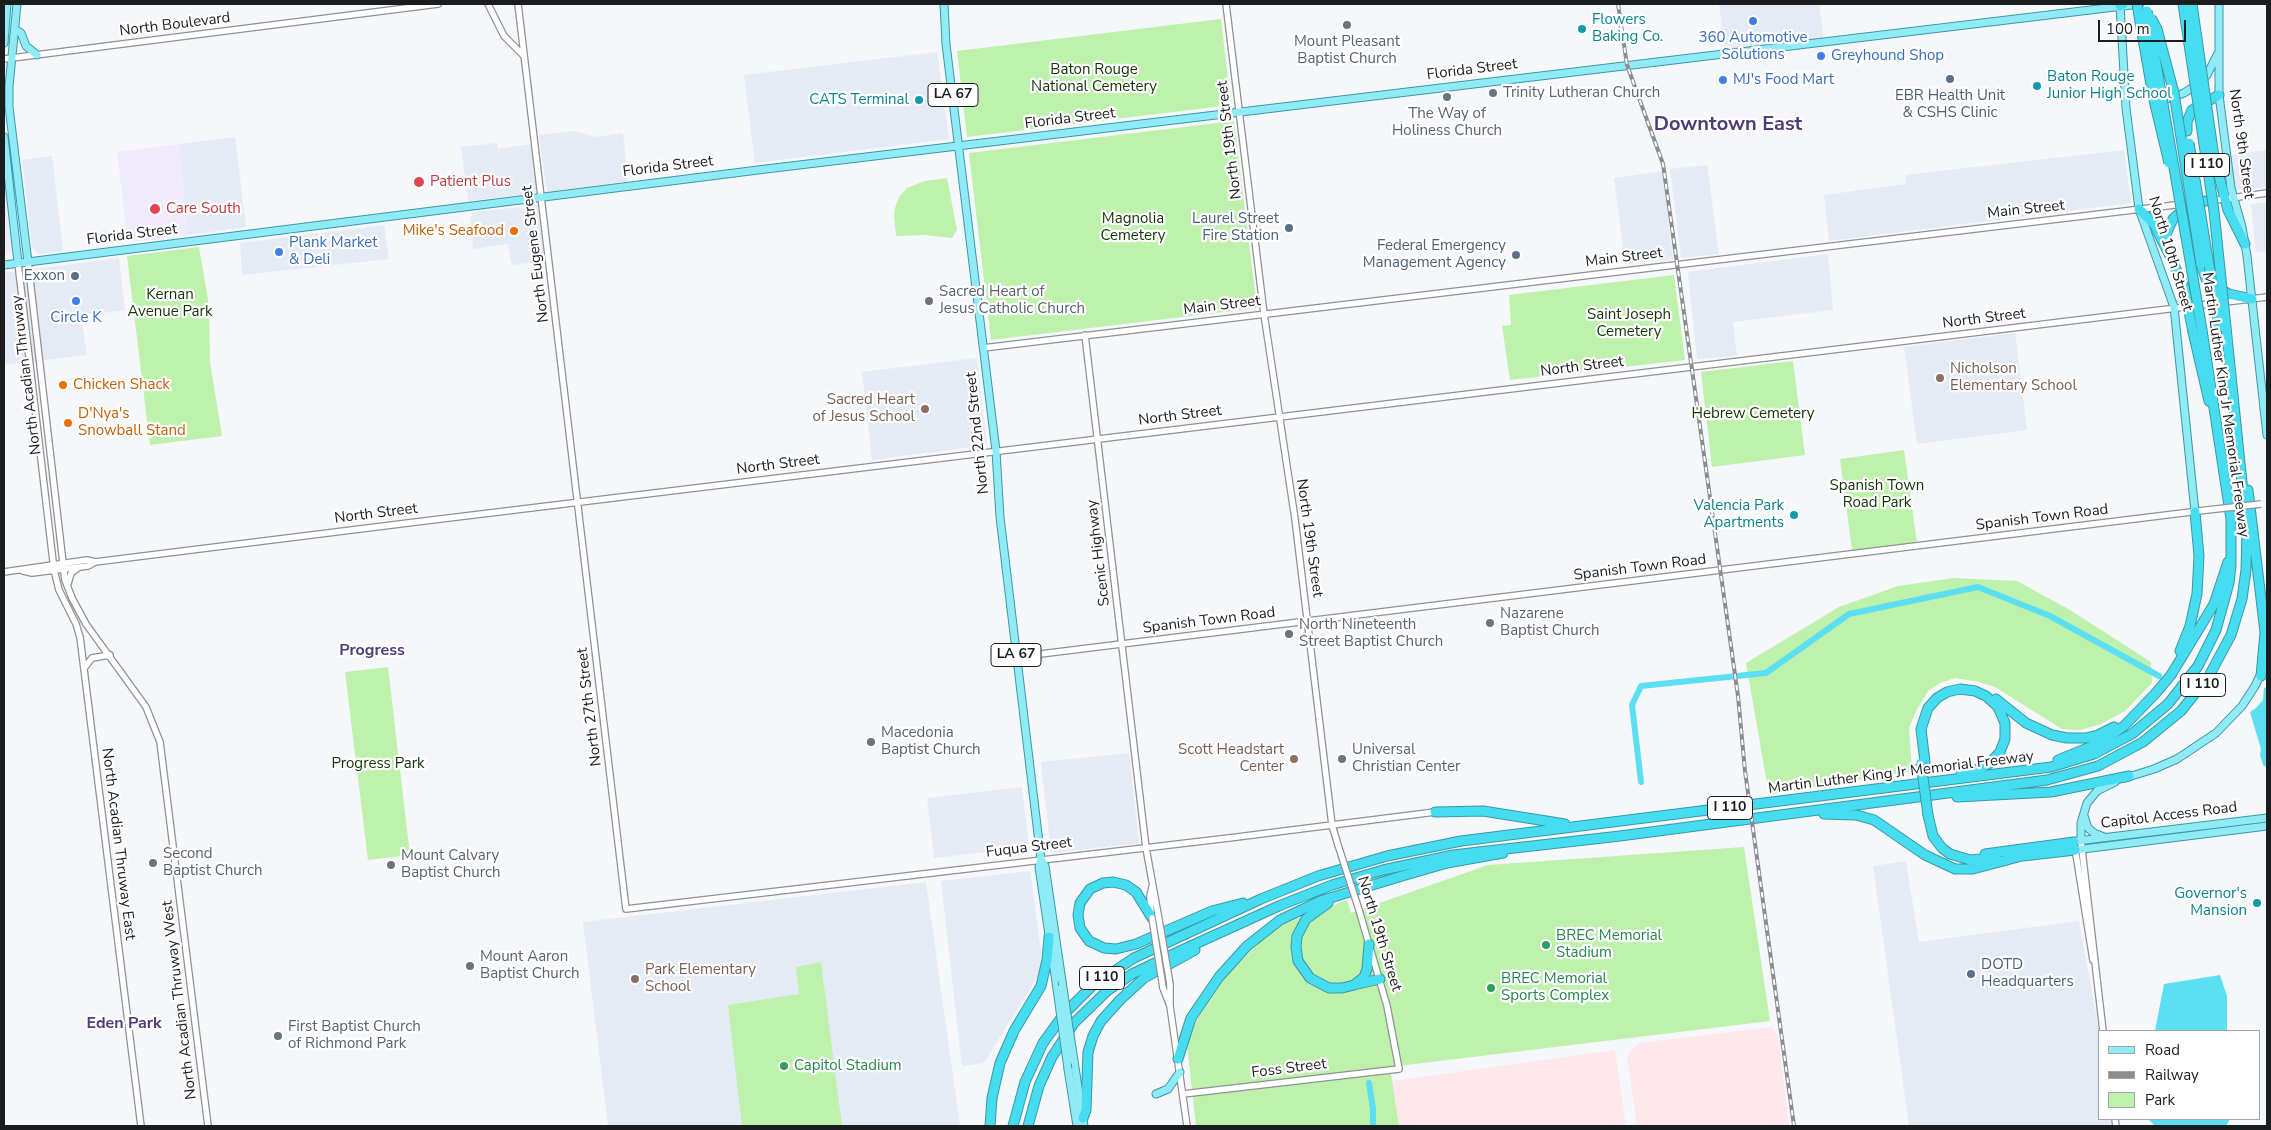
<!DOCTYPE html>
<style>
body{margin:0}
#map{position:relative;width:2271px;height:1130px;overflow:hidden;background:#f5f7fb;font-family:"Nunito Sans",sans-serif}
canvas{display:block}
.frame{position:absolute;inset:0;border:5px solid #1b1c1e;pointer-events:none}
.legend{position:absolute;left:2098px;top:1030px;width:162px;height:90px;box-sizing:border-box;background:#fff;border:1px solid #a4a4a5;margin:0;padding:6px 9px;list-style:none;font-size:15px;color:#1b1c1e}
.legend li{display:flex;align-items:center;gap:10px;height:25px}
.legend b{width:25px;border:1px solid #a4a4a5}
.scale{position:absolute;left:2098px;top:20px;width:88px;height:22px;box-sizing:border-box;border:2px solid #1b1c1e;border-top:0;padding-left:6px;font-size:15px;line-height:18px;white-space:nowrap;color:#1b1c1e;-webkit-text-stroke:4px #fff;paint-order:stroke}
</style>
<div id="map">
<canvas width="2271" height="1130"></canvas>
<div class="frame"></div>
<ul class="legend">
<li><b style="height:6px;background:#91ebf7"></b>Road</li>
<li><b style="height:6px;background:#8a8c8f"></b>Railway</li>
<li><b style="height:14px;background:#bef1ac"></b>Park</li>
</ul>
<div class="scale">100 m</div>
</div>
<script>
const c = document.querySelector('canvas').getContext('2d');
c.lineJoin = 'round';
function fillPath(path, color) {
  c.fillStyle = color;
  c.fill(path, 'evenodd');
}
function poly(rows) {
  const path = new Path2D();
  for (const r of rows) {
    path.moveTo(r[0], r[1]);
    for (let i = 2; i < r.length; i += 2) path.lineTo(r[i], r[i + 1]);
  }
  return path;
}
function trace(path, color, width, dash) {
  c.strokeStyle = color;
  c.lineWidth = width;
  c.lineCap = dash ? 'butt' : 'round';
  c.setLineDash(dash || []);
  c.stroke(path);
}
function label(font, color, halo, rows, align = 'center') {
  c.font = font + ' "Nunito Sans",sans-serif';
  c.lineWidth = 4.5;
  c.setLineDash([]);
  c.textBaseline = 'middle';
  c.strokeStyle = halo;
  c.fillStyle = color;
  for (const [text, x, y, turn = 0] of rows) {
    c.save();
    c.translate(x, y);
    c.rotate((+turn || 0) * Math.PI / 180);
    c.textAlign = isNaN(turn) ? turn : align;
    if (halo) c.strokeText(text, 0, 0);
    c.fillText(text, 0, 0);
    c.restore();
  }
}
fillPath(poly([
 [1719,4,1819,4,1824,41,1725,53],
 [937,52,949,139,755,163,744,75],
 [574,131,597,137,623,133,628,181,547,192,539,135],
 [235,137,246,227,188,235,179,144],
 [497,143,498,149,531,144,537,189,534,193,468,201,461,147],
 [2124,150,2131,203,1829,241,1824,195,1906,184,1905,175],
 [2267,150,2267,187,2235,191,2231,155],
 [52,156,63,251,39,254,32,248,22,160],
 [1707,165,1719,254,1681,258,1670,169],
 [1662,171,1673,259,1625,264,1614,178],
 [2267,202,2267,251,2256,252,2251,204],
 [538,205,544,261,512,265,508,244,473,249,470,218,475,212],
 [384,225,389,259,242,275,240,243],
 [1828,254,1833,310,1733,322,1737,356,1697,359,1688,272],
 [119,258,125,310,81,316,87,355,4,365,4,273],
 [2015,333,2027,430,1917,444,1904,347],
 [977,358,987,445,872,460,862,372],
 [1129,753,1139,843,1051,853,1041,762],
 [1022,787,1029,847,934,858,927,798],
 [1906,861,1919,942,2079,921,2100,1036,2100,1119,2112,1119,2113,1126,1909,1126,1873,866],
 [1030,871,1041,951,1041,971,984,1063,962,1066,941,881],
 [926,882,960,1126,608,1126,583,922]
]), '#e4ebf5');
fillPath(poly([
 [1772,1027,1778,1036,1789,1126,1637,1126,1627,1056,1636,1046,1639,1043],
 [1615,1050,1626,1126,1399,1126,1392,1081]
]), '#fde7eb');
fillPath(poly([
 [179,144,188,235,128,242,117,152],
 [4,176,14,248,4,257]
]), '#efeafc');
fillPath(poly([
 [1221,19,1231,105,967,137,957,51],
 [1234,121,1257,308,991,340,969,153],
 [947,178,957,230,952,238,925,235,896,236,894,216,895,208,899,197,907,188,925,181],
 [199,247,209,306,210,362,222,436,150,445,127,256],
 [1674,275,1685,360,1510,380,1502,326,1511,325,1509,295],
 [1793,361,1805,455,1712,467,1701,372],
 [1904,450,1917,543,1852,550,1840,459],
 [1954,578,2017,581,2070,610,2151,662,2152,683,2125,711,2101,724,2080,730,2062,729,1995,687,1979,682,1955,678,1940,683,1928,691,1917,709,1909,728,1912,771,1769,795,1746,663,1839,607,1898,586],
 [388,667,410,855,368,860,345,672],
 [1744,847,1770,1021,1390,1067,1399,1126,1196,1126,1187,1045,1196,1021,1227,975,1275,927,1347,900,1351,913,1488,865],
 [821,962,842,1126,742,1126,728,1005,799,994,796,967]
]), '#bef1ac');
fillPath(poly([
 [2267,687,2267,768,2263,765,2260,755,2261,749,2250,712,2256,708,2263,700,2264,688],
 [2220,975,2227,996,2227,1031,2155,1031,2164,984],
 [2148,1119,2230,1119,2226,1126,2155,1126]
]), '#5bdff3');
trace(poly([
 [1641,782,1632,705,1641,686,1766,673,1849,614,1978,587,2050,616,2159,676],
 [1369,1083,1373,1109,1373,1126]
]), '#5bdff3', 6);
const minor = poly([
 [488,4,504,36,524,56],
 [518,4,626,909,1229,838,1435,812],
 [1226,4,1264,314,1295,519,1332,825,1338,845],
 [4,59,438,4],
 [2209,201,2267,193],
 [28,262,65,580,72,598,86,624,146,707,160,742,208,1126],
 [18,263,54,570,59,590,76,624,80,637,141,1126],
 [1085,335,1146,848,1158,914],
 [983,348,2183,204],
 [23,571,32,573,88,566,95,562,424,521,2267,297],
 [4,572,87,560,95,562],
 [68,584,71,573,78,568],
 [1016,657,2207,510],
 [85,667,92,658,110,655],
 [2081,841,2103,1031],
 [2075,848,2093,960],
 [1151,914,1150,896,1152,887],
 [1170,984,1170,1006,1187,1126],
 [1163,988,1170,1006],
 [1183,1094,1399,1069,1387,1006,1359,910],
 [2115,1119,2116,1126]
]);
const major = poly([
 [17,4,9,87,9,107,28,262],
 [944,4,946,44,996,451,1000,517,1041,859,1039,867,1057,989],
 [2120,4,2126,108,2139,209,2174,307,2195,512],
 [2219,4,2219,95,2231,188,2242,227,2247,256,2267,435],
 [16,30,21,33,26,46,37,55],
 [4,43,7,4],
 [2158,102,2184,93,2198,84,2207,75,2217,55],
 [4,137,18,263],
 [4,265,766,169,2140,4],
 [2125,778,2154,769,2177,759,2216,733,2242,706,2255,686,2267,661],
 [2084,816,2088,828,2094,833,2104,837],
 [2077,841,2267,818],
 [2081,841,2081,823,2087,803,2097,791,2115,782],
 [2075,850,2267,826],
 [1041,859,1045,866,1062,981],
 [1074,1061,1084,1126],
 [1068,1069,1077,1126],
 [1156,1094,1168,1089,1180,1072]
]);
const highway = poly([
 [2120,6,2123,4],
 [2187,131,2187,122,2192,110,2219,95],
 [2214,157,2228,210,2245,244],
 [2139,209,2154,224,2171,258],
 [2166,247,2166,234,2173,219,2181,212,2205,201],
 [2201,264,2206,279,2215,287,2229,294,2252,299],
 [2193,332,2209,401],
 [2248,490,2265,632,2261,676],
 [2180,651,2190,626,2197,594,2199,556,2195,512],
 [1996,699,2026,723,2052,735,2067,738,2086,738,2098,735,2114,727],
 [2058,760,2090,747,2114,733,2124,726,2155,694,2171,675,2214,604,2228,562],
 [1925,762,1921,729,1928,708,1937,698,1947,692,1960,689,1975,691,1986,696,1998,707,2005,723,2005,739,2000,752,1990,763,1976,770,1961,773],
 [1957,797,2051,792,2129,776],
 [1435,812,1483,811,1565,824],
 [1824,814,1856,815,1874,820,1925,855,1955,869,1973,869,2018,857],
 [1928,815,1933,836,1942,848,1950,854,1970,860,1996,858],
 [1985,854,2074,842],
 [2014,857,2075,850],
 [1328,903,1306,919,1297,936,1296,947,1298,961,1310,978,1329,988,1342,988,1354,985,1364,977,1367,969,1369,944],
 [1152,918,1136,892,1126,885,1113,882,1103,883,1090,889,1080,903,1078,915,1080,928,1089,941,1104,948,1116,949,1136,944,1212,911,1243,903],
 [1358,984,1380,979],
 [1178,1059,1191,1018,1219,977,1247,946,1280,920,1320,901,1402,876,1447,863,1503,853],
 [1083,1118,1086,1110,1088,1052,1093,1036,1101,1021,1120,1000,1144,978,1195,950],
 [990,1126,992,1098,1000,1063,1014,1031,1041,986,1047,960,1049,937],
 [1013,1126,1025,1082,1043,1043,1064,1014,1093,985,1134,958,1261,899,1318,876,1387,856,1461,841,2051,767,2094,754,2132,734,2168,704,2198,666,2216,630,2229,583,2231,566,2231,519,2202,330],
 [1028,1126,1039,1086,1052,1057,1074,1023,1107,991,1132,974,1182,950,1281,905,1332,885,1383,870,1453,855,1620,836,2047,780,2098,766,2143,742,2181,711,2209,676,2231,635,2242,599,2246,570,2247,531,2226,327]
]);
trace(minor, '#8f9195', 8);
trace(major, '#3899a7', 9);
trace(highway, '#3899a7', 11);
trace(minor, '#fff', 5.5);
trace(major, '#91ebf7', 7);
trace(highway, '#47ddf1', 9);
const rail = poly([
 [1618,4,1627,65,1663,164,1738,696,1745,771,1794,1126]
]);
trace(rail, '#8a8c8f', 4);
trace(rail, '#fff', 2, [5.5]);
const minorBridge = poly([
 [2207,510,2261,504],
 [1338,845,1359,910],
 [1158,914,1170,984],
 [1152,918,1163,988]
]);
const majorBridge = poly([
 [1062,981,1074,1061],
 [1057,989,1068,1069]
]);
const highwayBridge = poly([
 [2137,4,2153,96,2169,163],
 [2183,4,2214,211,2226,327],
 [2192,4,2214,157],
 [2147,11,2202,330],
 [2151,18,2157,29,2174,93,2201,264],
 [2189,143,2219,327],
 [2171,258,2184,287,2193,332],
 [1921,763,1928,815]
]);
trace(minorBridge, '#8f9195', 8, []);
trace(majorBridge, '#3899a7', 9, []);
trace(highwayBridge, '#3899a7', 11, []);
trace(minorBridge, '#fff', 5.5);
trace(majorBridge, '#91ebf7', 7);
trace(highwayBridge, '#47ddf1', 9);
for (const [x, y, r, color] of [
 [1753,21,5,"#3f7fe0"],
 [1347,25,5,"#6b7280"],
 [1582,29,5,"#0f9aa8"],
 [1821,56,5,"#3f7fe0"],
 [1950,79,5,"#5c6f8a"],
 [1723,80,5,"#3f7fe0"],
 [2037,86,5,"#0f9aa8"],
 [1493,93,5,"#6b7280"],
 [1447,97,5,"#6b7280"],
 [919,100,5,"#0f9aa8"],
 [419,182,6,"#e0444e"],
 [155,209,6,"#e0444e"],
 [1289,228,5,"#5c6f8a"],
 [514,231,5,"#e8710a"],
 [279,252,5,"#3f7fe0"],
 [1516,255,5,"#5c6f8a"],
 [75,276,5,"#5c6f8a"],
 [76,301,5,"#3f7fe0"],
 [929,301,5,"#6b7280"],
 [1940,378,5,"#8d6e63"],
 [63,385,5,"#e8710a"],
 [925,409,5,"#8d6e63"],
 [68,423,5,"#e8710a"],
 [1794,515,5,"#0f9aa8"],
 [1490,623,5,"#6b7280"],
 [1289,634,5,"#6b7280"],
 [871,742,5,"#6b7280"],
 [1294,759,5,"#8d6e63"],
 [1342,759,5,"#6b7280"],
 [153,863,5,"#6b7280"],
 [391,865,5,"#6b7280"],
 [2257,903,5,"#0f9aa8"],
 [1546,945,5,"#2e9e5b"],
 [470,966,5,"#6b7280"],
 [1971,974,5,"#5c6f8a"],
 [635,979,5,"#8d6e63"],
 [1491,988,5,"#2e9e5b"],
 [278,1036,5,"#6b7280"],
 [784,1066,5,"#2e9e5b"]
]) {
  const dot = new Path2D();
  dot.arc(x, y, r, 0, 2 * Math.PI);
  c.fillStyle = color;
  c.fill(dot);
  trace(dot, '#fff', 2);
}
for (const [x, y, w] of [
 [953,95,50],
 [2207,165,45],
 [1016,655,50],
 [2203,685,45],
 [1730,808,45],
 [1102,978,45]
]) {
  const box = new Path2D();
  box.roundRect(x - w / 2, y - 11.5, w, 23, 4);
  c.fillStyle = '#fff';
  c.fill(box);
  trace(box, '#1b1c1e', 1);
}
label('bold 14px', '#1b1c1e', null, [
 ["LA 67",953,95],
 ["I 110",2207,165],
 ["LA 67",1016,655],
 ["I 110",2203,685],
 ["I 110",1730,808],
 ["I 110",1102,978]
]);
label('15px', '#0d838f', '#fff', [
 ["Flowers",1592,20,"left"],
 ["Baking Co.",1592,37,"left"],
 ["Baton Rouge",2047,77,"left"],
 ["Junior High School",2047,94,"left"],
 ["CATS Terminal",909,100],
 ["Valencia Park",1784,506],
 ["Apartments",1784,523],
 ["Governor's",2247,894],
 ["Mansion",2247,911]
], 'right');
label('15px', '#1b1c1e', '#fff', [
 ["North Boulevard",175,25,-7],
 ["Florida Street",1472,70,-7],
 ["Florida Street",1070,119,-7],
 ["North 19th Street",1230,140,-97],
 ["North 9th Street",2241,144,82],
 ["Florida Street",668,167,-7],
 ["Main Street",2026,210,-6],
 ["Florida Street",132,235,-7],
 ["North Eugene Street",536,254,-97],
 ["North 10th Street",2170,254,73],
 ["Main Street",1624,258,-7],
 ["Main Street",1222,306,-7],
 ["North Street",1984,319,-7],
 ["North Street",1582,367,-7],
 ["North Acadian Thruway",27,375,-97],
 ["Martin Luther King Jr Memorial Freeway",2225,405,82],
 ["North Street",1180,416,-7],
 ["North 22nd Street",978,433,-96],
 ["North Street",778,465,-7],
 ["North Street",376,514,-7],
 ["Spanish Town Road",2042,518,-7],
 ["North 19th Street",1309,538,82],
 ["Scenic Highway",1099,553,-97],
 ["Spanish Town Road",1640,568,-7],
 ["Spanish Town Road",1209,621,-7],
 ["North 27th Street",590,707,-97],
 ["Martin Luther King Jr Memorial Freeway",1901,773,-7],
 ["Capitol Access Road",2169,816,-7],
 ["North Acadian Thruway East",118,844,83],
 ["Fuqua Street",1029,848,-7],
 ["North 19th Street",1379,934,73],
 ["North Acadian Thruway West",180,1000,-97],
 ["Foss Street",1289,1069,-7]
]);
label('15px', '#366cbe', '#fff', [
 ["360 Automotive",1753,38,"center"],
 ["Solutions",1753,55,"center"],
 ["Greyhound Shop",1831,56],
 ["MJ's Food Mart",1733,80],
 ["Plank Market",289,243],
 ["& Deli",289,260],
 ["Circle K",76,318,"center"]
], 'left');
label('15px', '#5b616d', '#fff', [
 ["Mount Pleasant",1347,42,"center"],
 ["Baptist Church",1347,59,"center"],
 ["Trinity Lutheran Church",1503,93],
 ["The Way of",1447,114,"center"],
 ["Holiness Church",1447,131,"center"],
 ["Sacred Heart of",939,292],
 ["Jesus Catholic Church",939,309],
 ["Nazarene",1500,614],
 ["Baptist Church",1500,631],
 ["North Nineteenth",1299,625],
 ["Street Baptist Church",1299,642],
 ["Macedonia",881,733],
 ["Baptist Church",881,750],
 ["Universal",1352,750],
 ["Christian Center",1352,767],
 ["Second",163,854],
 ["Baptist Church",163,871],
 ["Mount Calvary",401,856],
 ["Baptist Church",401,873],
 ["Mount Aaron",480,957],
 ["Baptist Church",480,974],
 ["First Baptist Church",288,1027],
 ["of Richmond Park",288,1044]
], 'left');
label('15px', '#103300', '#fff', [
 ["Baton Rouge",1094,70],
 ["National Cemetery",1094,87],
 ["Magnolia",1133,219],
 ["Cemetery",1133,236],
 ["Kernan",170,295],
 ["Avenue Park",170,312],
 ["Saint Joseph",1629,315],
 ["Cemetery",1629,332],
 ["Hebrew Cemetery",1753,414],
 ["Spanish Town",1877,486],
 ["Road Park",1877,503],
 ["Progress Park",378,764]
]);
label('15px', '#4e5e75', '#fff', [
 ["EBR Health Unit",1950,96,"center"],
 ["& CSHS Clinic",1950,113,"center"],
 ["Laurel Street",1279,219],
 ["Fire Station",1279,236],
 ["Federal Emergency",1506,246],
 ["Management Agency",1506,263],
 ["Exxon",65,276],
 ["DOTD",1981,965,"left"],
 ["Headquarters",1981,982,"left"]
], 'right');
label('15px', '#be3a42', '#fff', [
 ["Patient Plus",430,182],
 ["Care South",166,209]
], 'left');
label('15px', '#c56008', '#fff', [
 ["Mike's Seafood",504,231,"right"],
 ["Chicken Shack",73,385],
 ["D'Nya's",78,414],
 ["Snowball Stand",78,431]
], 'left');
label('15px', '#785e54', '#fff', [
 ["Nicholson",1950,369],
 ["Elementary School",1950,386],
 ["Sacred Heart",915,400,"right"],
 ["of Jesus School",915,417,"right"],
 ["Scott Headstart",1284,750,"right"],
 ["Center",1284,767,"right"],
 ["Park Elementary",645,970],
 ["School",645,987]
], 'left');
label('15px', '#27864d', '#fff', [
 ["BREC Memorial",1556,936],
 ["Stadium",1556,953],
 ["BREC Memorial",1501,979],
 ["Sports Complex",1501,996],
 ["Capitol Stadium",794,1066]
], 'left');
label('bold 16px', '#4f3c79', '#fff', [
 ["Progress",372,651],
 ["Eden Park",124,1024]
]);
label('bold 20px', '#4f3c79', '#fff', [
 ["Downtown East",1728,125]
]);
</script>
